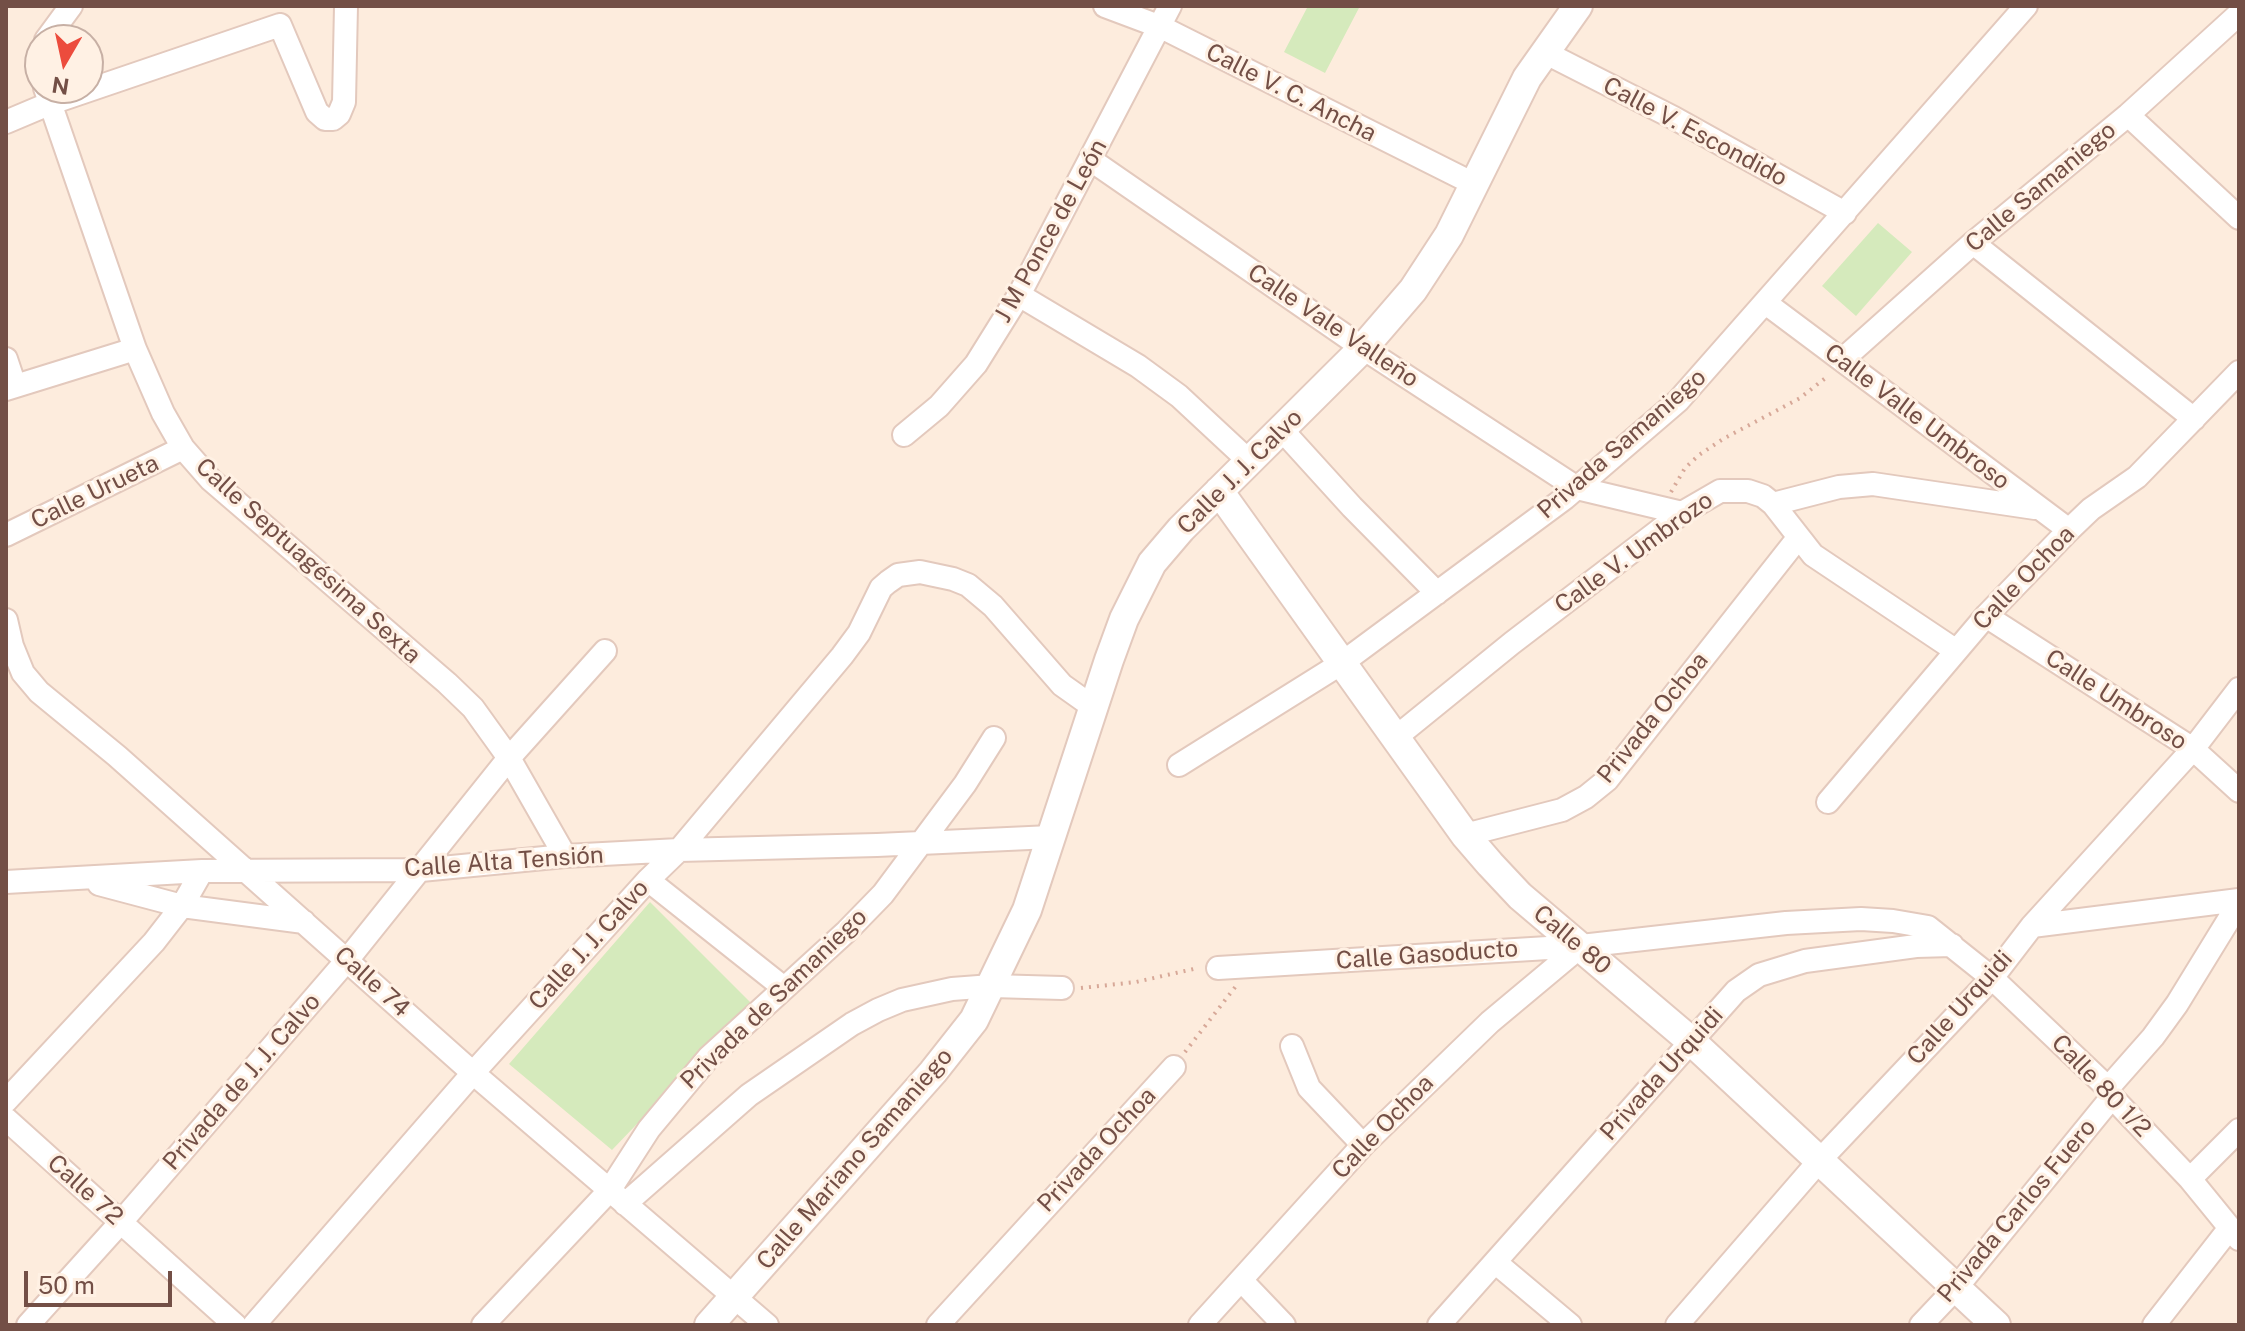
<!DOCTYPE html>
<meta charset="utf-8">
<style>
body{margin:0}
#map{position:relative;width:2245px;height:1331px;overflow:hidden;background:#fdecdd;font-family:"Public Sans",sans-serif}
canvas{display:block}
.frame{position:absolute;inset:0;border:8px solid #734f46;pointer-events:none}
.north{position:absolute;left:24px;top:24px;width:80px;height:80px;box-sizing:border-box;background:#fff1e4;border:2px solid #c7b0a5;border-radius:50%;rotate:189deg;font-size:22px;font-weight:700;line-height:32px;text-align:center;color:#734f46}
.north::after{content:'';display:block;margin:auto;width:28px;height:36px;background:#ec4c3d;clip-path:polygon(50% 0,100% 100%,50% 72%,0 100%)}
.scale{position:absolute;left:24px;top:1271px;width:148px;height:36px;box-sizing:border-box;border:4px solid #734f46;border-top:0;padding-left:10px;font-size:24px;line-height:28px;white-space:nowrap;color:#734f46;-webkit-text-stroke:6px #fff1e4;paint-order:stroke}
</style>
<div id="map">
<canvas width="2245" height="1331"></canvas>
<div class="frame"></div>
<div class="north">N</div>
<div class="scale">50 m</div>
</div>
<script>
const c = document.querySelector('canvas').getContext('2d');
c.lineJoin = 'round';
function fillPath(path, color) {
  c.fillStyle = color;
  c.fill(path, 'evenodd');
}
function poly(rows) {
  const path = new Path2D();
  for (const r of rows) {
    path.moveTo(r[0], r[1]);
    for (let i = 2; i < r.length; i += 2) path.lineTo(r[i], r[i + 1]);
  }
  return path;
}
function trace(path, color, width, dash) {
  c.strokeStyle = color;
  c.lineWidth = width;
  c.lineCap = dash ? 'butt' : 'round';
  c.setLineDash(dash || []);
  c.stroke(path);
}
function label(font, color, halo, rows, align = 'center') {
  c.font = font + ' "Public Sans",sans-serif';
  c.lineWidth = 6;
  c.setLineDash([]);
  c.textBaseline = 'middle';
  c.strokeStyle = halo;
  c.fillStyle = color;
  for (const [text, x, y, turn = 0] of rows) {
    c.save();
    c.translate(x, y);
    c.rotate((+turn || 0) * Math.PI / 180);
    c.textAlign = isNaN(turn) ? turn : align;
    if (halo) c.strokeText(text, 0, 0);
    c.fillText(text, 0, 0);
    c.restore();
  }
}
fillPath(poly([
 [1308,6,1360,6,1325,73,1284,52],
 [1878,223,1912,252,1856,316,1822,286],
 [650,902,752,1004,612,1150,509,1064]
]), '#d5eabc');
const minor = poly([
 [1105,6,1161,27,1476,185],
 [280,25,317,112,325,119,333,119,339,114,344,102,346,6],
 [46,40,71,6],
 [1544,52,1674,118,1845,213],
 [45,88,135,349,163,413,183,448,211,480,447,683,473,708,509,758,565,856],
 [2128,115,2239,218],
 [6,122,51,103,280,25],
 [1091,160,1363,348,1577,488,1682,513],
 [1973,243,2194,419],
 [1019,295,1138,366,1179,396,1250,462],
 [1767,304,2069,530],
 [6,359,15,386],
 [1842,360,1973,243,2128,115,2239,14],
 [6,389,135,349],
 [1282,430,1352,507,1437,593],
 [904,435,939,406,976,364,1019,295,1170,6],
 [1773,504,1839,487,1873,484,2035,508],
 [6,535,183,448],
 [1986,616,2193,749,2239,791],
 [6,620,12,646,23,673,39,692,117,756,473,1073,767,1325],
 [1395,738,1512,643,1682,513,1720,491,1748,491,1763,496,1773,504,1813,555,1955,650],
 [1179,765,1342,663,1565,498,1678,401,2026,6],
 [1828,802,1986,616,2069,530,2091,509,2137,477,2239,372],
 [1465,835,1562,810,1586,797,1607,780,1798,538],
 [648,880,784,988],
 [6,882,202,871,421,870,565,856,679,850,877,845,1051,837],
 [99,884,182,906,304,922],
 [2032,926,2239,900],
 [1218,968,1581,946,1786,923,1861,919,1893,921,1928,927,1992,978,2108,1088,2112,1097,2190,1179,2239,1239],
 [1292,1046,1309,1088,1363,1145],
 [2108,1088,2153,1037,2177,1004,2239,903],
 [6,1101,154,942,182,906,202,871],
 [6,1119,235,1325],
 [2190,1179,2239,1130],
 [625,1204,749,1095,852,1024,878,1010,902,1000,952,989,992,986,1062,988],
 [1495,1262,1570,1325],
 [1241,1280,1284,1325],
 [28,1325,121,1222,348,959,509,758,605,651],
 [254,1325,473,1073,648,880,679,850,842,656,859,633,881,588,888,582,898,575,920,572,953,579,968,585,993,606,1062,685,1093,707],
 [483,1325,609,1191,649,1129,709,1057,847,931,883,894,965,784,994,738],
 [938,1325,1174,1067],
 [1200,1325,1363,1145,1490,1022,1581,946],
 [1439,1325,1736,991,1759,975,1805,961,1916,946,1952,945],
 [1677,1325,1820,1160,1992,978,2032,926,2193,749,2239,689],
 [1921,1325,1956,1288,2112,1097],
 [2154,1325,2229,1229]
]);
const tertiary = poly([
 [1219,491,1465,835,1490,864,1520,896,1691,1041,1996,1325],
 [709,1325,933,1072,974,1020,1027,910,1109,660,1124,619,1152,563,1181,529,1363,348,1413,290,1449,235,1527,78,1578,6]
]);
trace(minor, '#e3c9bd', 26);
trace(tertiary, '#e3c9bd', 32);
trace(poly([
 [1671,492,1685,468,1699,455,1723,439,1800,398,1828,376],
 [1081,988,1136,982,1198,968],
 [1185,1052,1236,986]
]), '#d7a898', 4, [2, 6]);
trace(minor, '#fff', 22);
trace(tertiary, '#fff', 28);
label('24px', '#734f46', '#fff1e4', [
 ["Calle V. C. Ancha",1291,93,27],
 ["Calle V. Escondido",1695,132,28],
 ["Calle Samaniego",2041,187,-40],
 ["J M Ponce de León",1051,231,-61],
 ["Calle Vale Valleño",1333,326,34],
 ["Calle Valle Umbroso",1917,417,37],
 ["Privada Samaniego",1622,444,-41],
 ["Calle J. J. Calvo",1240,472,-45],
 ["Calle Urueta",95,492,-26],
 ["Calle V. Umbrozo",1634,553,-36],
 ["Calle Septuagésima Sexta",308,561,42],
 ["Calle Ochoa",2024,578,-46],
 ["Calle Umbroso",2116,700,33],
 ["Privada Ochoa",1653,718,-51],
 ["Calle Alta Tensión",504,862,-4],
 ["Calle 80",1572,940,40],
 ["Calle J. J. Calvo",589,945,-48],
 ["Calle Gasoducto",1427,955,-4],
 ["Calle 74",372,982,42],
 ["Privada de Samaniego",774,999,-44],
 ["Calle Urquidi",1960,1008,-48],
 ["Privada Urquidi",1662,1074,-48],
 ["Privada de J. J. Calvo",242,1082,-49],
 ["Calle 80 1/2",2101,1086,46],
 ["Calle Ochoa",1383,1127,-46],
 ["Privada Ochoa",1097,1150,-47],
 ["Calle Mariano Samaniego",855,1159,-49],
 ["Calle 72",85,1190,42],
 ["Privada Carlos Fuero",2017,1211,-50]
]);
</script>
